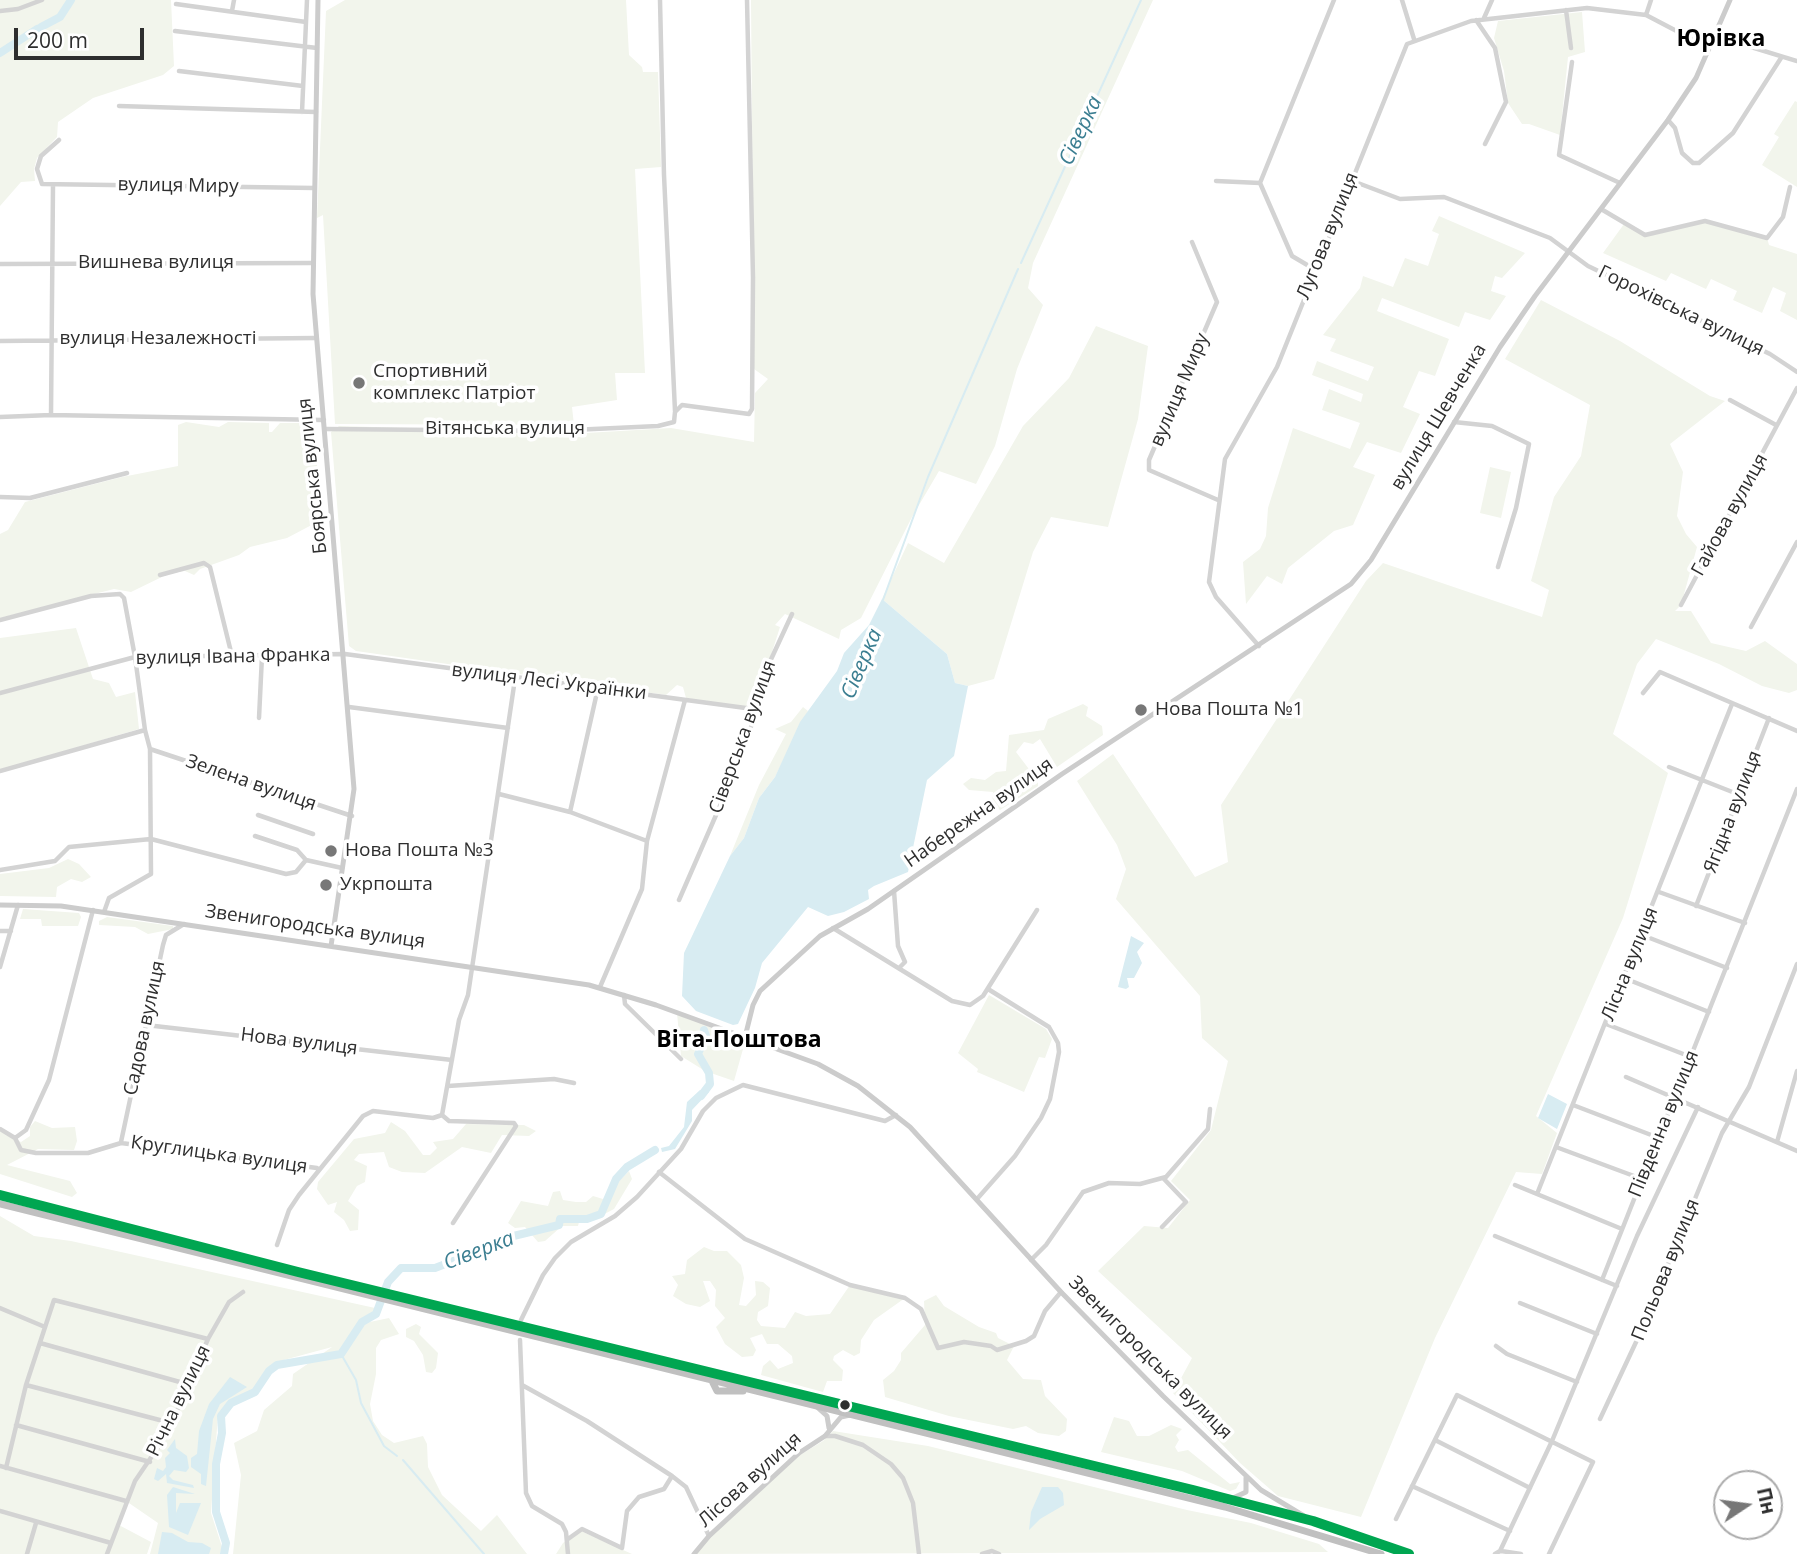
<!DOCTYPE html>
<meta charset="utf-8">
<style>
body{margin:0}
#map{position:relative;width:1797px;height:1554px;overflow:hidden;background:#fff;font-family:"Open Sans",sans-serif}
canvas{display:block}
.north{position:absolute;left:1713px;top:1470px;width:70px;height:70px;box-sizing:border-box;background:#fff;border:2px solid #ababab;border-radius:50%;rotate:77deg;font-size:19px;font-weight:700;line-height:28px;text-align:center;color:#2e2e2e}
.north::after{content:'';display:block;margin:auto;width:24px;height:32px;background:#777;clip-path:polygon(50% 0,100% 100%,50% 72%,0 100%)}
.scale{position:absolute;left:14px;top:28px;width:130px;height:32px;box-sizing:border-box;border:4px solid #2e2e2e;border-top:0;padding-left:9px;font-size:21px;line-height:24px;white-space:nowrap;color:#2e2e2e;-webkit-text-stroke:5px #fff;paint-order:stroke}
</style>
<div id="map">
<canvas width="1797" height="1554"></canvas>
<div class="north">Пн</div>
<div class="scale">200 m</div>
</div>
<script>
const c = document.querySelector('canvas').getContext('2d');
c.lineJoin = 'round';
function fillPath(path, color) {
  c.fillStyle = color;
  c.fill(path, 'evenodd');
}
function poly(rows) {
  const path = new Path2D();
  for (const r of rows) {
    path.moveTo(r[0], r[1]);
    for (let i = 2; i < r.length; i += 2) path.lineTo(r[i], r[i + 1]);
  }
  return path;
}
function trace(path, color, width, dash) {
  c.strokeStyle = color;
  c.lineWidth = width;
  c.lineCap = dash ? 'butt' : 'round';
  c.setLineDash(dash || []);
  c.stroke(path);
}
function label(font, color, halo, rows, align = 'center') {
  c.font = font + ' "Open Sans",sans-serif';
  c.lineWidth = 7;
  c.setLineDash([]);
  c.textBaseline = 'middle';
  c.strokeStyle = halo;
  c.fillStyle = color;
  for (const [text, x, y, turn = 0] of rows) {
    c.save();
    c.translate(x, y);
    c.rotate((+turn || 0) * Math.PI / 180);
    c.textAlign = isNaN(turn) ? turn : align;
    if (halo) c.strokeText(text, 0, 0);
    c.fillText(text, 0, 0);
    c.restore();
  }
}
fillPath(poly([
 [0,0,171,0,174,66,163,75,93,98,58,122,57,137,37,158,34,169,35,181,21,182,0,206],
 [345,0,626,0,629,55,642,67,643,72,658,72,661,167,635,169,645,373,615,373,617,400,572,407,574,425,335,424,323,215,317,218,326,11],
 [751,0,1153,0,1033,263,1028,288,1043,305,1017,369,995,446,976,484,939,471,912,517,861,618,841,630,839,639,785,614,775,625,780,627,756,702,747,708,686,698,683,687,677,685,666,695,356,651,349,646,331,432,339,426,586,433,671,428,754,442,755,393,768,379,754,369],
 [1582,12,1585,52,1568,57,1560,135,1529,124,1522,124,1508,103,1504,71,1494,38,1498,21],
 [1795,101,1797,102,1797,187,1762,165,1779,137,1774,134],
 [1439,216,1525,253,1502,278,1495,276,1491,291,1506,296,1490,320,1465,312,1459,327,1382,298,1377,311,1449,339,1435,376,1419,371,1403,407,1420,414,1401,453,1367,442,1353,467,1375,475,1353,525,1334,531,1288,568,1282,584,1267,576,1246,604,1243,562,1260,549,1266,536,1268,508,1293,428,1350,449,1360,423,1322,410,1329,389,1361,402,1363,394,1312,375,1317,361,1368,381,1374,367,1330,351,1336,339,1323,335,1360,288,1363,276,1393,287,1405,258,1428,266,1439,234,1432,231],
 [1705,221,1767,238,1769,245,1797,254,1797,320,1780,311,1786,293,1773,287,1762,313,1733,300,1737,291,1711,279,1706,289,1671,273,1666,281,1603,253,1624,224,1645,235],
 [1541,300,1620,341,1710,396,1725,401,1670,444,1683,472,1677,516,1686,534,1697,547,1681,605,1675,611,1691,611,1711,643,1746,651,1765,641,1797,664,1797,690,1789,693,1762,686,1719,664,1656,639,1637,664,1613,734,1668,773,1623,918,1536,1116,1557,1133,1542,1174,1516,1172,1435,1338,1361,1517,1278,1496,1240,1463,1173,1393,1192,1358,1098,1271,1144,1226,1168,1228,1190,1200,1171,1181,1211,1130,1228,1061,1202,1038,1200,996,1116,899,1126,869,1117,845,1077,781,1113,754,1195,877,1228,862,1221,805,1366,581,1383,563,1542,617,1549,590,1531,581,1554,497,1581,456,1590,405,1505,359],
 [1096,326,1148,346,1138,419,1108,527,1051,517,1033,552,994,679,968,686,955,683,947,654,882,599,908,543,944,563,1023,426,1069,378],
 [186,422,219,427,228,422,269,423,269,432,272,432,280,423,303,423,313,428,323,519,287,538,250,547,239,555,200,569,194,575,185,571,170,573,131,592,114,589,0,618,0,534,8,530,25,502,122,477,178,466,178,425],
 [1490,467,1511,472,1501,518,1480,513],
 [76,628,93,679,109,683,116,697,135,692,139,729,0,770,0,638],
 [1083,704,1088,707,1086,716,1102,726,1103,735,1057,767,1040,739,1033,744,1024,742,1016,752,1038,781,1038,786,1000,810,992,804,993,792,969,790,963,784,971,778,985,780,996,772,1006,771,1009,735,1044,730,1048,719],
 [803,707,808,711,775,777,759,798,744,838,730,856,759,785,786,734,775,729,791,722],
 [68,859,79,864,91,877,82,882,71,879,57,887,56,897,0,896,0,874,49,868],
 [23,909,79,913,81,917,78,926,42,926,41,919,20,919],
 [107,917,173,926,173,929,148,934,135,927,99,925,99,921],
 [989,995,1046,1029,1052,1039,1045,1058,1039,1057,1024,1092,977,1072,978,1069,958,1053],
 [677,1013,745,1042,734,1081,705,1071,681,1056],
 [35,1121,52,1128,75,1127,77,1141,74,1150,38,1149,7,1165,70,1181,77,1193,72,1197,0,1174,0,1131,21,1142,30,1136,30,1127],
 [391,1122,405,1131,423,1155,430,1155,437,1148,433,1142,453,1139,466,1124,524,1125,536,1131,529,1136,502,1135,491,1153,462,1147,425,1173,402,1172,389,1167,384,1152,359,1154,354,1160,367,1166,365,1182,357,1186,348,1201,359,1210,358,1230,350,1231,344,1220,334,1212,337,1202,328,1205,317,1189,318,1182,354,1139,385,1133],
 [629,1171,632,1179,614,1209,591,1221,579,1222,578,1226,562,1226,545,1241,538,1242,525,1227,515,1228,508,1223,521,1201,548,1206,553,1192,560,1191,563,1200,576,1202,586,1202,593,1196,603,1199,612,1195,618,1182],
 [0,1216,34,1236,71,1241,375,1308,376,1314,365,1323,389,1318,399,1334,381,1340,376,1348,376,1374,370,1404,373,1421,382,1435,394,1443,423,1436,427,1444,428,1467,442,1495,481,1531,497,1515,527,1554,233,1554,241,1475,234,1443,257,1431,264,1410,292,1386,293,1374,332,1347,280,1361,268,1368,253,1389,229,1401,218,1414,211,1513,222,1547,220,1554,150,1554,158,1523,126,1501,117,1524,151,1542,147,1554,0,1554],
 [704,1247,714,1251,727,1251,741,1265,744,1278,739,1305,746,1306,756,1295,755,1281,763,1282,770,1288,768,1306,758,1312,757,1320,761,1326,785,1328,795,1312,806,1316,830,1314,850,1285,905,1298,874,1320,861,1340,860,1353,854,1356,843,1350,834,1356,833,1360,843,1370,842,1381,827,1381,823,1392,761,1375,763,1366,770,1360,778,1369,793,1363,792,1356,778,1344,767,1344,762,1334,750,1338,756,1350,753,1356,742,1357,725,1344,716,1327,725,1318,715,1306,716,1290,710,1281,703,1281,710,1301,700,1307,686,1304,673,1296,678,1285,672,1276,685,1274,687,1260],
 [936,1295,944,1306,979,1327,996,1333,998,1338,1014,1346,1007,1360,1023,1379,1041,1380,1045,1396,1067,1419,1066,1431,1059,1436,1038,1433,1026,1426,1013,1429,949,1416,885,1397,883,1380,894,1371,901,1360,901,1353,925,1325,924,1301],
 [416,1324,421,1327,419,1334,438,1353,436,1368,432,1373,426,1372,423,1355,414,1341,406,1337,406,1329],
 [1114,1417,1129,1421,1137,1436,1149,1436,1171,1425,1182,1429,1176,1435,1179,1440,1175,1447,1178,1452,1188,1450,1230,1484,1240,1482,1236,1489,1230,1491,1182,1471,1101,1452],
 [833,1431,928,1446,1187,1510,1251,1523,1319,1544,1328,1552,692,1554,800,1455,823,1441],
 [581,1531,632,1554,556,1554,563,1543]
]), '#f2f5ec');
fillPath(poly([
 [882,599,947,654,955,683,968,686,954,756,927,780,908,872,874,886,868,890,869,899,844,912,828,916,808,907,762,963,755,988,738,1024,733,1025,696,1011,682,996,684,953,730,856,744,838,759,798,775,777,800,722,837,671,844,653,869,625],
 [1131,936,1144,943,1137,952,1142,963,1134,978,1127,978,1129,987,1126,989,1118,987],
 [700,1090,709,1092,692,1110,692,1121,675,1149,662,1152,661,1148,669,1146,684,1127,687,1102],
 [1548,1094,1567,1104,1557,1129,1538,1118],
 [230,1377,247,1387,220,1404,213,1419,206,1486,201,1484,201,1474,191,1467,191,1458,197,1454,199,1431,209,1404],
 [175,1439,176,1448,187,1456,189,1468,186,1472,174,1470,169,1476,173,1480,193,1485,194,1488,167,1483,166,1474,158,1481,154,1479,157,1468,163,1471,166,1467,165,1458,170,1453,167,1450],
 [173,1487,195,1494,176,1493,176,1513,180,1503,201,1503,188,1535,169,1527,167,1495],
 [1042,1487,1058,1487,1063,1493,1064,1505,1040,1519,1029,1530,1031,1512],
 [162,1532,172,1533,188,1542,202,1543,211,1548,209,1554,158,1554]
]), '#d8ecf2');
trace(poly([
 [1021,263,1141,0],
 [883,600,928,477,1018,269],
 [341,1354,356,1380,361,1403,384,1446,397,1456],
 [403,1460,484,1554]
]), '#d8ecf2', 2);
trace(poly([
 [41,27,60,17,71,0],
 [0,53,37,29],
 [701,1096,710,1084,709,1073,698,1054,706,1036,704,1030],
 [224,1554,226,1543,216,1512,216,1464,222,1433,221,1416,231,1403,255,1392,269,1371,277,1365,341,1354,362,1322,376,1314,388,1282,401,1268,435,1268,479,1251,497,1240,559,1225,560,1219,587,1219,601,1214,616,1179,627,1167,655,1150]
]), '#d8ecf2', 8);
trace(poly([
 [660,0,664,175,675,411],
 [1402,0,1414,39],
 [176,4,306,22],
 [1566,10,1571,48],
 [0,11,18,9,42,0],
 [232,11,234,0],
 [1646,15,1651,0],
 [1484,18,1492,0],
 [1476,20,1495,48,1506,102,1485,144],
 [175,31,317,48],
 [1715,36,1797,61],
 [1572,62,1559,155,1620,183],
 [179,71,303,86],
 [119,106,316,112],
 [302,112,307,0],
 [1668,120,1675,128,1682,153,1693,163,1699,163,1733,133,1781,58],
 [59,140,41,156,37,169,42,184,314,188],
 [1350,180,1400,199,1444,197,1550,238,1588,266,1770,354,1797,372],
 [1216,181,1260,183],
 [1601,209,1645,235,1705,221,1767,238,1783,217,1790,187],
 [1192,242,1217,302,1149,460,1149,470,1218,500],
 [0,264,312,263],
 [1314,269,1292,256,1260,183,1334,0],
 [0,341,316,338],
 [1730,400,1776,425],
 [51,415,53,185],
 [0,417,51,415,324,420],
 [1454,422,1492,426,1529,444,1516,508,1498,567],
 [325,429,551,431,658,426,674,422,675,412,682,405,749,414,752,409,753,277,747,0],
 [0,497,30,498,127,473],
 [160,575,204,563,210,567,232,656],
 [1681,605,1797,388],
 [0,620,91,596,120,594,124,598,135,657,145,730],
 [1751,627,1797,542],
 [1259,646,1216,597,1209,582,1225,459,1277,367,1407,44,1471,21,1587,8,1646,15,1709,48],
 [0,693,135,657,345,654,753,709],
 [1643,693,1660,672,1797,731],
 [349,707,508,728],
 [259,718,262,656],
 [1669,767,1740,795],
 [0,771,145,730,150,749,352,816],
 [499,794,570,812,647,841],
 [570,812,598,688],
 [258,815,313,834],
 [255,836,297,850,306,860],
 [0,870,55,861,69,847,151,839,286,874,296,872,306,860,342,868],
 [894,891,898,946,905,962,900,967],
 [1659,892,1745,923],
 [679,900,730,783,749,734,767,668,792,614],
 [1696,906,1769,718],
 [104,912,109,898,151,874,150,749],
 [833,928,952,1001,970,1005,983,996,1037,910],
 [0,931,11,931],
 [1642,935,1727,968],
 [0,967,18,905],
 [1624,978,1709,1012],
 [600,987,642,889,647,841,685,700],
 [624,995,625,1004,681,1059],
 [1606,1024,1691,1057],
 [146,1025,452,1060],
 [1626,1077,1797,1151],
 [448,1086,554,1079,574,1083],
 [1573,1105,1659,1138],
 [442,1115,449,1121,514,1123,516,1126,453,1223],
 [0,1129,15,1138,21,1150,36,1153,88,1153,121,1143,317,1168],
 [15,1138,26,1130,49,1080,93,910],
 [121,1142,163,945,166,935,184,924],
 [1777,1142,1797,1071],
 [1556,1147,1642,1179],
 [659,1172,745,1239,850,1285,905,1298,921,1309,938,1348,964,1342,991,1346,997,1350,1026,1341,1034,1336,1045,1311,1061,1292],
 [1515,1185,1622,1229],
 [1537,1194,1732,704],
 [977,1199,1015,1156,1041,1118,1050,1099,1059,1052,1058,1043,1049,1027,988,989],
 [1162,1227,1186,1202,1164,1179],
 [1495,1236,1617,1286],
 [277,1245,289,1210,299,1195,363,1116,373,1111,433,1118,442,1115,459,1020,468,995,515,679],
 [1031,1260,1046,1245,1083,1192,1109,1183,1140,1184,1166,1177,1208,1129,1210,1109],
 [1602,1280,1797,789],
 [1520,1303,1597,1334],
 [0,1308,45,1327],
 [521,1320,543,1275,555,1258,571,1242,615,1216,637,1197,681,1149,703,1111,716,1098,743,1085,885,1121,896,1115],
 [520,1340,526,1493,532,1506,562,1524,566,1532,568,1554],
 [40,1343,187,1384],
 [1496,1346,1507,1354,1577,1382],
 [26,1385,171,1423],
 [522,1385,587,1421,672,1476,686,1487,709,1536],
 [1600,1419,1637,1340,1722,1133,1749,1087,1797,964],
 [16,1425,150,1462],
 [825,1436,835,1436,863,1445,891,1464,903,1478,913,1503,919,1554],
 [1435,1440,1530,1488],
 [0,1466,126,1501],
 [6,1468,26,1385,54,1300,208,1339],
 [1412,1486,1510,1531],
 [0,1511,111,1543],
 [1396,1519,1457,1395,1593,1462,1549,1554],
 [568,1539,582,1529,622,1548,627,1511,639,1497,664,1489,672,1476],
 [1501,1551,1521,1554],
 [27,1554,36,1523],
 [107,1554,135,1481,167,1434,208,1339,229,1302,243,1292],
 [982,1554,992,1551,999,1554],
 [1495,1554,1500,1551,1552,1441,1637,1236,1698,1107]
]), '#d3d3d3', 4.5);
trace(poly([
 [318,0,313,294,354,789,331,946],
 [0,905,61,906,589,985,656,1005,818,1064,858,1086,910,1127,1061,1292,1163,1396,1261,1490,1304,1516],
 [745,1037,753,1005,760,991,820,936,868,909,1062,774,1351,584,1371,560,1500,347,1535,296,1668,120,1696,78,1730,0],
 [817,1407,827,1416,829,1428],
 [1231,1499,1246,1492,1246,1478],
 [694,1554,709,1536,799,1453,825,1436,841,1417,850,1415]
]), '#ccc', 5);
trace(poly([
 [0,1195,298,1272,1193,1490,1313,1521,1409,1554],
 [0,1204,1225,1507,1381,1554],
 [712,1381,717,1391,743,1391]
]), '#c0c0c0', 7);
trace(poly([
 [0,1195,298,1272,1193,1490,1313,1521,1409,1554]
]), '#00a651', 10);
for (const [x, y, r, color] of [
 [359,383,7,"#777"],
 [1141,710,7,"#777"],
 [331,851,7,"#777"],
 [326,885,7,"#777"],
 [845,1405,6,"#2e2e2e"]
]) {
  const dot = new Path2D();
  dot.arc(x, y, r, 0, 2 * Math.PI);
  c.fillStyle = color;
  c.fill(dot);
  trace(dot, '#fff', 2.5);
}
label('19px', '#2e2e2e', '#fff', [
 ["вулиця Миру",178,186,1],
 ["Лугова вулиця",1328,236,-68],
 ["Вишнева вулиця",156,263],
 ["Горохівська вулиця",1681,311,26],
 ["вулиця Незалежності",158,339],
 ["вулиця Миру",1180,390,-67],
 ["вулиця Шевченка",1439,417,-59],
 ["Вітянська вулиця",505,429],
 ["Боярська вулиця",313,476,-96],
 ["Гайова вулиця",1730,515,-61],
 ["вулиця Івана Франка",233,657,-1],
 ["вулиця Лесі Українки",549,682,7],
 ["Сіверська вулиця",743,737,-70],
 ["Зелена вулиця",251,783,19],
 ["Ягідна вулиця",1733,812,-69],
 ["Набережна вулиця",979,813,-35],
 ["Звенигородська вулиця",315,927,8],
 ["Лісна вулиця",1630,964,-68],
 ["Садова вулиця",145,1028,-78],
 ["Нова вулиця",299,1042,7],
 ["Південна вулиця",1664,1124,-68],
 ["Круглицька вулиця",219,1155,8],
 ["Польова вулиця",1666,1270,-68],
 ["Звенигородська вулиця",1150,1358,45],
 ["Річна вулиця",179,1401,-64],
 ["Лісова вулиця",750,1480,-42]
]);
label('19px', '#2e2e2e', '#fff', [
 ["Спортивний",373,372],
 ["комплекс Патріот",373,394],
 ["Нова Пошта №1",1155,710],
 ["Нова Пошта №3",345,851],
 ["Укрпошта",340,885]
], 'left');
label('italic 21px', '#3b7e91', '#fff', [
 ["Сіверка",1081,131,-65],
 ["Сіверка",862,664,-67],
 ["Сіверка",479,1251,-21]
]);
label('bold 23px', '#000', '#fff', [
 ["Юрівка",1721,39],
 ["Віта-Поштова",739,1040]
]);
</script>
